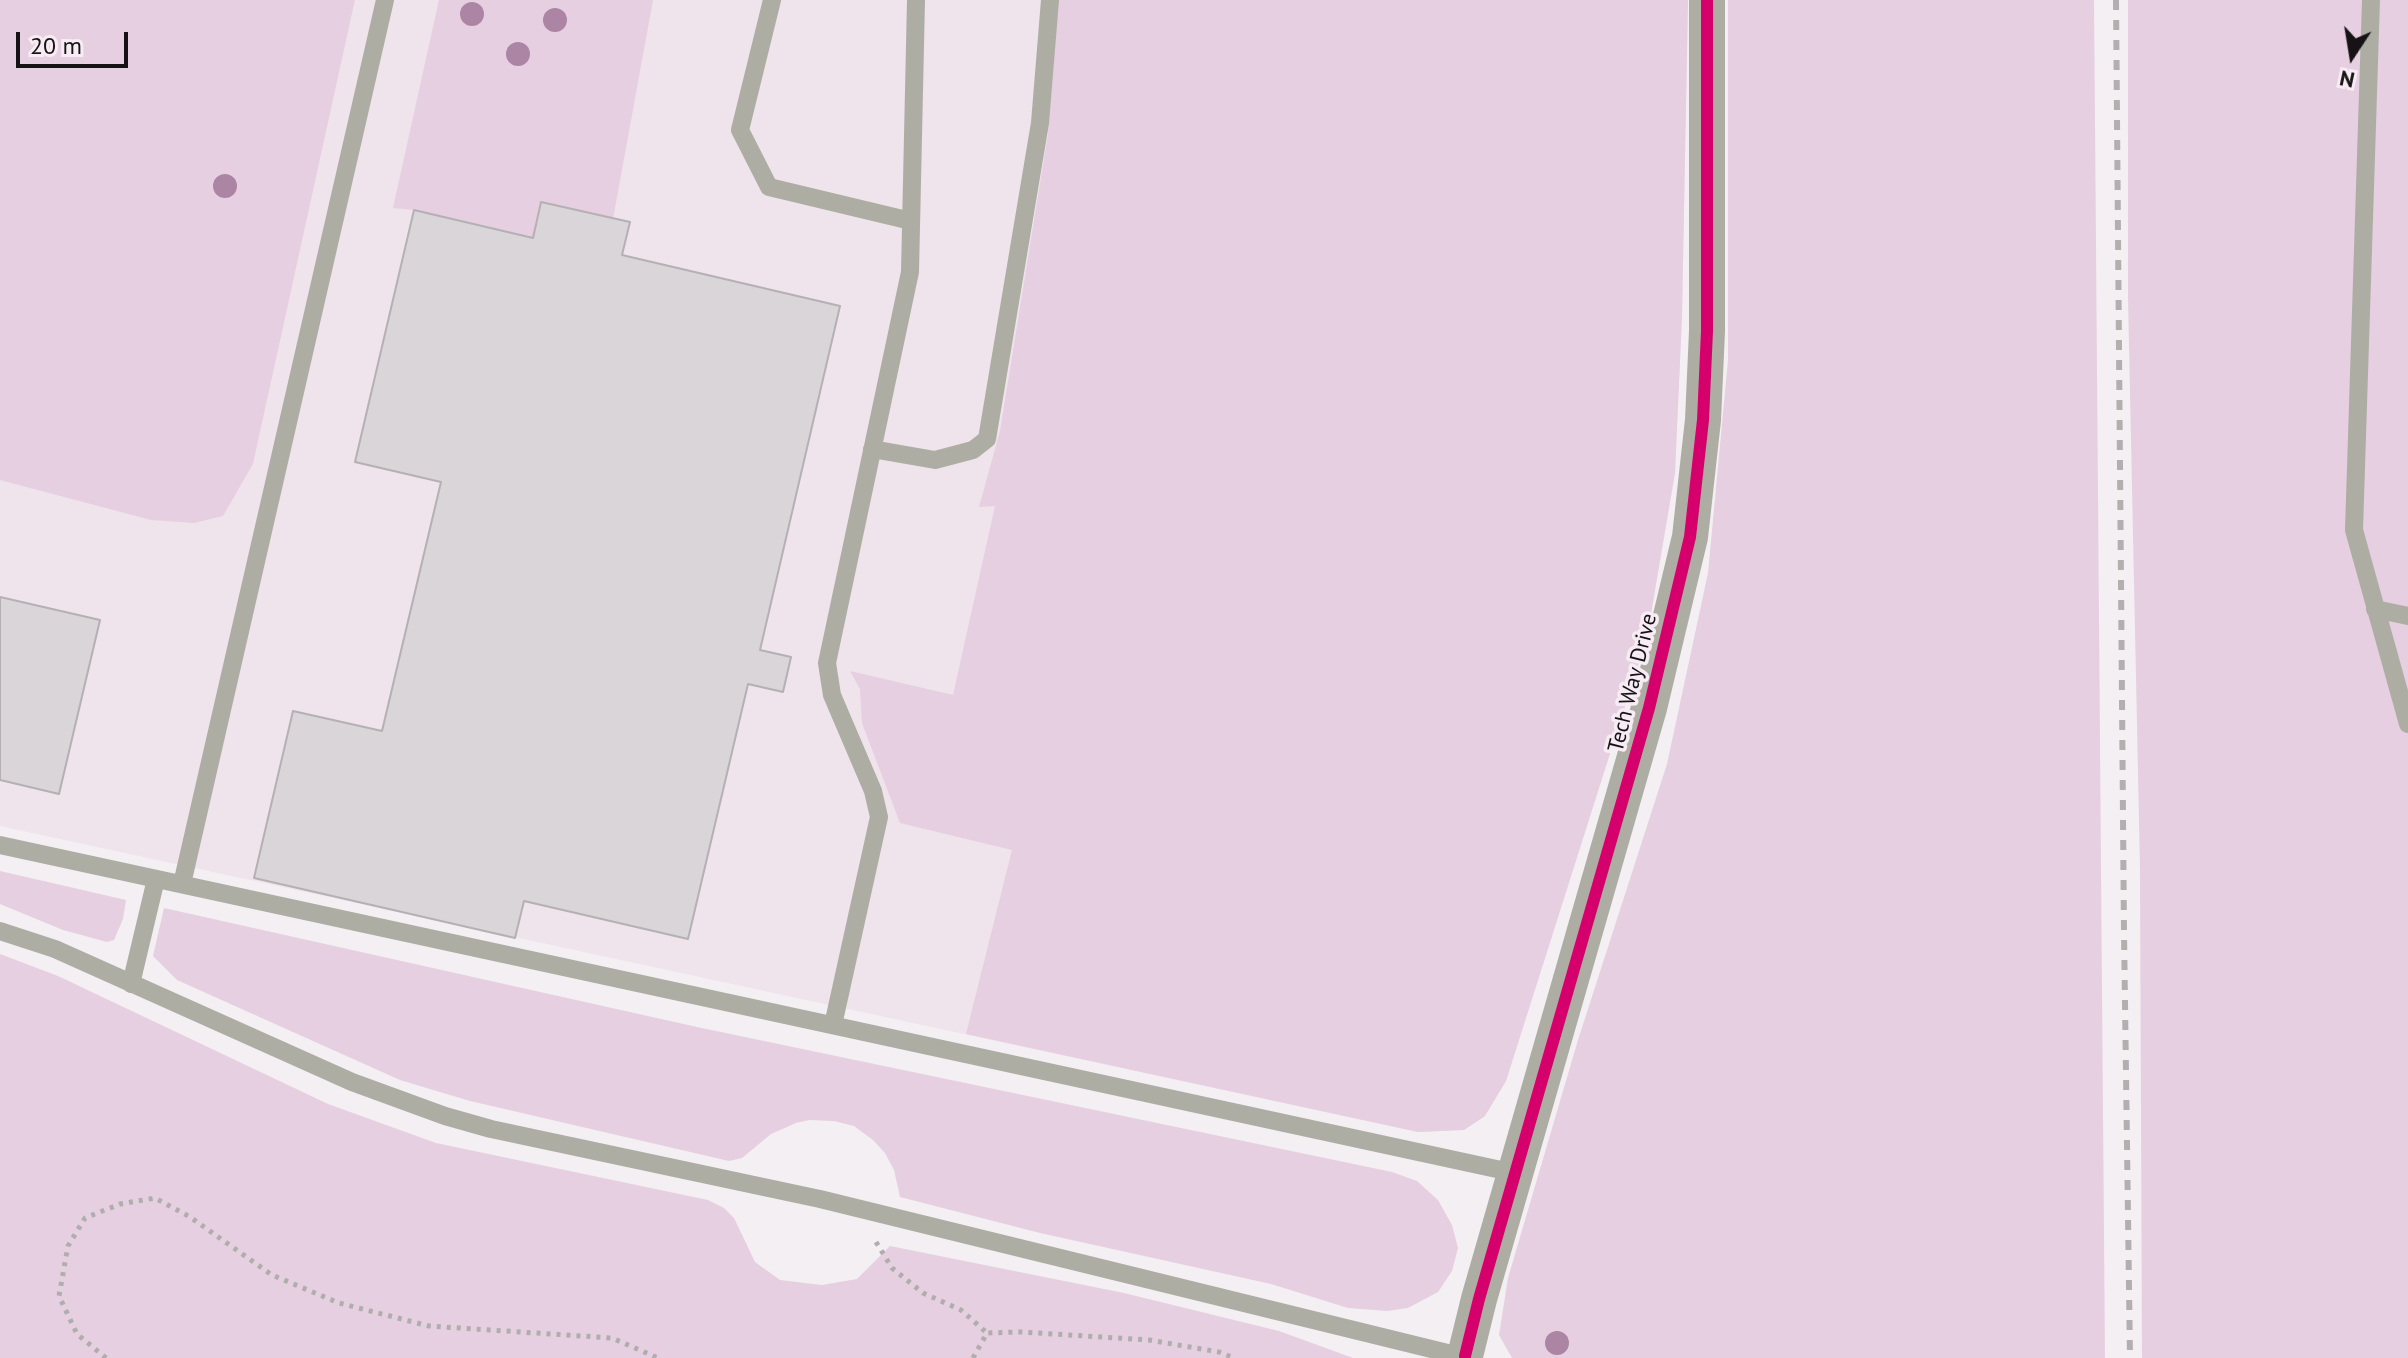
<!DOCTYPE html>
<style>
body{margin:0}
#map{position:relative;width:2408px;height:1358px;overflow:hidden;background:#f4eff3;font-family:"PT Sans",sans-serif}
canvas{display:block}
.north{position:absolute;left:2312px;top:16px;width:80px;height:80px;-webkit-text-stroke:6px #f7ecf4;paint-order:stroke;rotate:192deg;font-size:22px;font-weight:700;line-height:32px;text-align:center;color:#161215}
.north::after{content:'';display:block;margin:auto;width:28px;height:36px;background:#161215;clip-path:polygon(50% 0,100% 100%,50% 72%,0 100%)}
.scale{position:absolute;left:16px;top:32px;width:112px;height:36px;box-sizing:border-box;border:4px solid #161215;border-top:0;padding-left:10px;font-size:24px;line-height:28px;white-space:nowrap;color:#161215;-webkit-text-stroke:6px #f7ecf4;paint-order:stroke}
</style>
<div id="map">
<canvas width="2408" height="1358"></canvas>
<div class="north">N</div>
<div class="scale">20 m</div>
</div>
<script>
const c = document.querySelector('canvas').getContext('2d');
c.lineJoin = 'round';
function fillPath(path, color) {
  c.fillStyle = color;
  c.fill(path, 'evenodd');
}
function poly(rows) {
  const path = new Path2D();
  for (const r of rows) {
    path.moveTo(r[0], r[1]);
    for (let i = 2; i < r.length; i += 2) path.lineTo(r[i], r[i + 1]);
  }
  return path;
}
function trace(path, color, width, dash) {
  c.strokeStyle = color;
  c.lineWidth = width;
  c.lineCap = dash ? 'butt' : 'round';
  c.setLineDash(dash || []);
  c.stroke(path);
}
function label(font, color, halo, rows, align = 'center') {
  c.font = font + ' "PT Sans",sans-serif';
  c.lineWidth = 7;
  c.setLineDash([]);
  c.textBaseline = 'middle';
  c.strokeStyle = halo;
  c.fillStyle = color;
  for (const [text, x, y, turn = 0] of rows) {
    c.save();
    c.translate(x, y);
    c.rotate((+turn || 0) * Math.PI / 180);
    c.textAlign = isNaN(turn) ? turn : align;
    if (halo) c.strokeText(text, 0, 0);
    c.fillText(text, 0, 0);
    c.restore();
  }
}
fillPath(poly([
 [355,0,1688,0,1682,317,1675,473,1647,637,1506,1081,1485,1116,1464,1130,1418,1132,0,826,0,480,223,515,253,464]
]), '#efe3ec');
fillPath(poly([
 [0,0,355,0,253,464,223,516,194,523,151,520,0,480],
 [439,0,653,0,613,219,542,202,533,238,414,210,393,208],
 [1058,0,1688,0,1682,317,1675,473,1647,637,1506,1081,1485,1116,1464,1130,1418,1132,966,1034,1012,850,900,823,862,723,860,689,850,671,953,695,995,506,979,507,1000,431,1048,134],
 [1728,0,2094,0,2105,1358,1512,1358,1499,1335,1508,1278,1578,1040,1667,764,1708,573,1728,360],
 [2128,0,2408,0,2408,1358,2142,1358,2140,867,2128,297],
 [0,871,126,900,123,919,114,940,107,942,63,930,0,904],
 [164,908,697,1027,1392,1172,1417,1181,1438,1200,1452,1225,1458,1248,1452,1271,1438,1292,1408,1308,1387,1311,1348,1308,1271,1284,1040,1233,900,1197,894,1170,885,1153,873,1140,854,1126,834,1121,809,1120,796,1123,771,1134,742,1158,729,1161,470,1101,400,1080,177,980,153,956],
 [0,954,58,976,328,1104,436,1143,708,1200,724,1208,734,1218,755,1262,780,1280,822,1285,857,1279,890,1246,1124,1293,1279,1331,1353,1358,0,1358]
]), '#e6cfe0');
const building = poly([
 [541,202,630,222,622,255,840,306,760,650,791,657,783,692,748,684,688,939,524,901,515,938,254,878,293,711,382,731,441,482,355,462,414,210,533,238,541,202],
 [0,597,100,620,59,794,0,780,0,597]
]);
fillPath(building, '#d9d5d8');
trace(building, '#b5b0b4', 2);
trace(poly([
 [876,1242,892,1268,923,1293,961,1310,987,1333],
 [106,1358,77,1334,59,1296,68,1246,85,1218,120,1204,155,1198,190,1217,272,1275,339,1303,429,1326,612,1338,658,1358],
 [973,1358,987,1333,1021,1332,1149,1340,1219,1352,1234,1358]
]), '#afaeac', 5, [4, 6]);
trace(poly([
 [772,0,740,130,769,187,911,221],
 [2371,0,2354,530,2408,724],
 [872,449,935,460,973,450,987,439,1040,123,1050,0],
 [2375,609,2408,616],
 [0,845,1515,1173],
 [182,884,385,0],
 [0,931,55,949,352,1082,445,1116,491,1129,820,1199,1468,1358],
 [131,984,156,879],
 [833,1025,879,817,873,791,832,695,827,663,910,272,916,0]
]), '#adada4', 18);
trace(poly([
 [1465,1356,1479,1299,1649,708,1690,537,1703,420,1707,331,1707,0]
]), '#adada4', 36);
trace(poly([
 [2116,0,2124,932,2130,1358]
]), '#b3afaf', 6, [10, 10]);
trace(poly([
 [1465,1356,1479,1299,1649,708,1690,537,1703,420,1707,331,1707,0]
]), '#d6006c', 12);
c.fillStyle = '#ac84a4';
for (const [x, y] of [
 [472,14],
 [555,20],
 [518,54],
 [225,186],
 [1557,1343]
]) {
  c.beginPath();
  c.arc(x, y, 12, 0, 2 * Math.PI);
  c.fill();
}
label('22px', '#161215', '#f7ecf4', [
 ["Tech Way Drive",1633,683,-76]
]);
</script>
